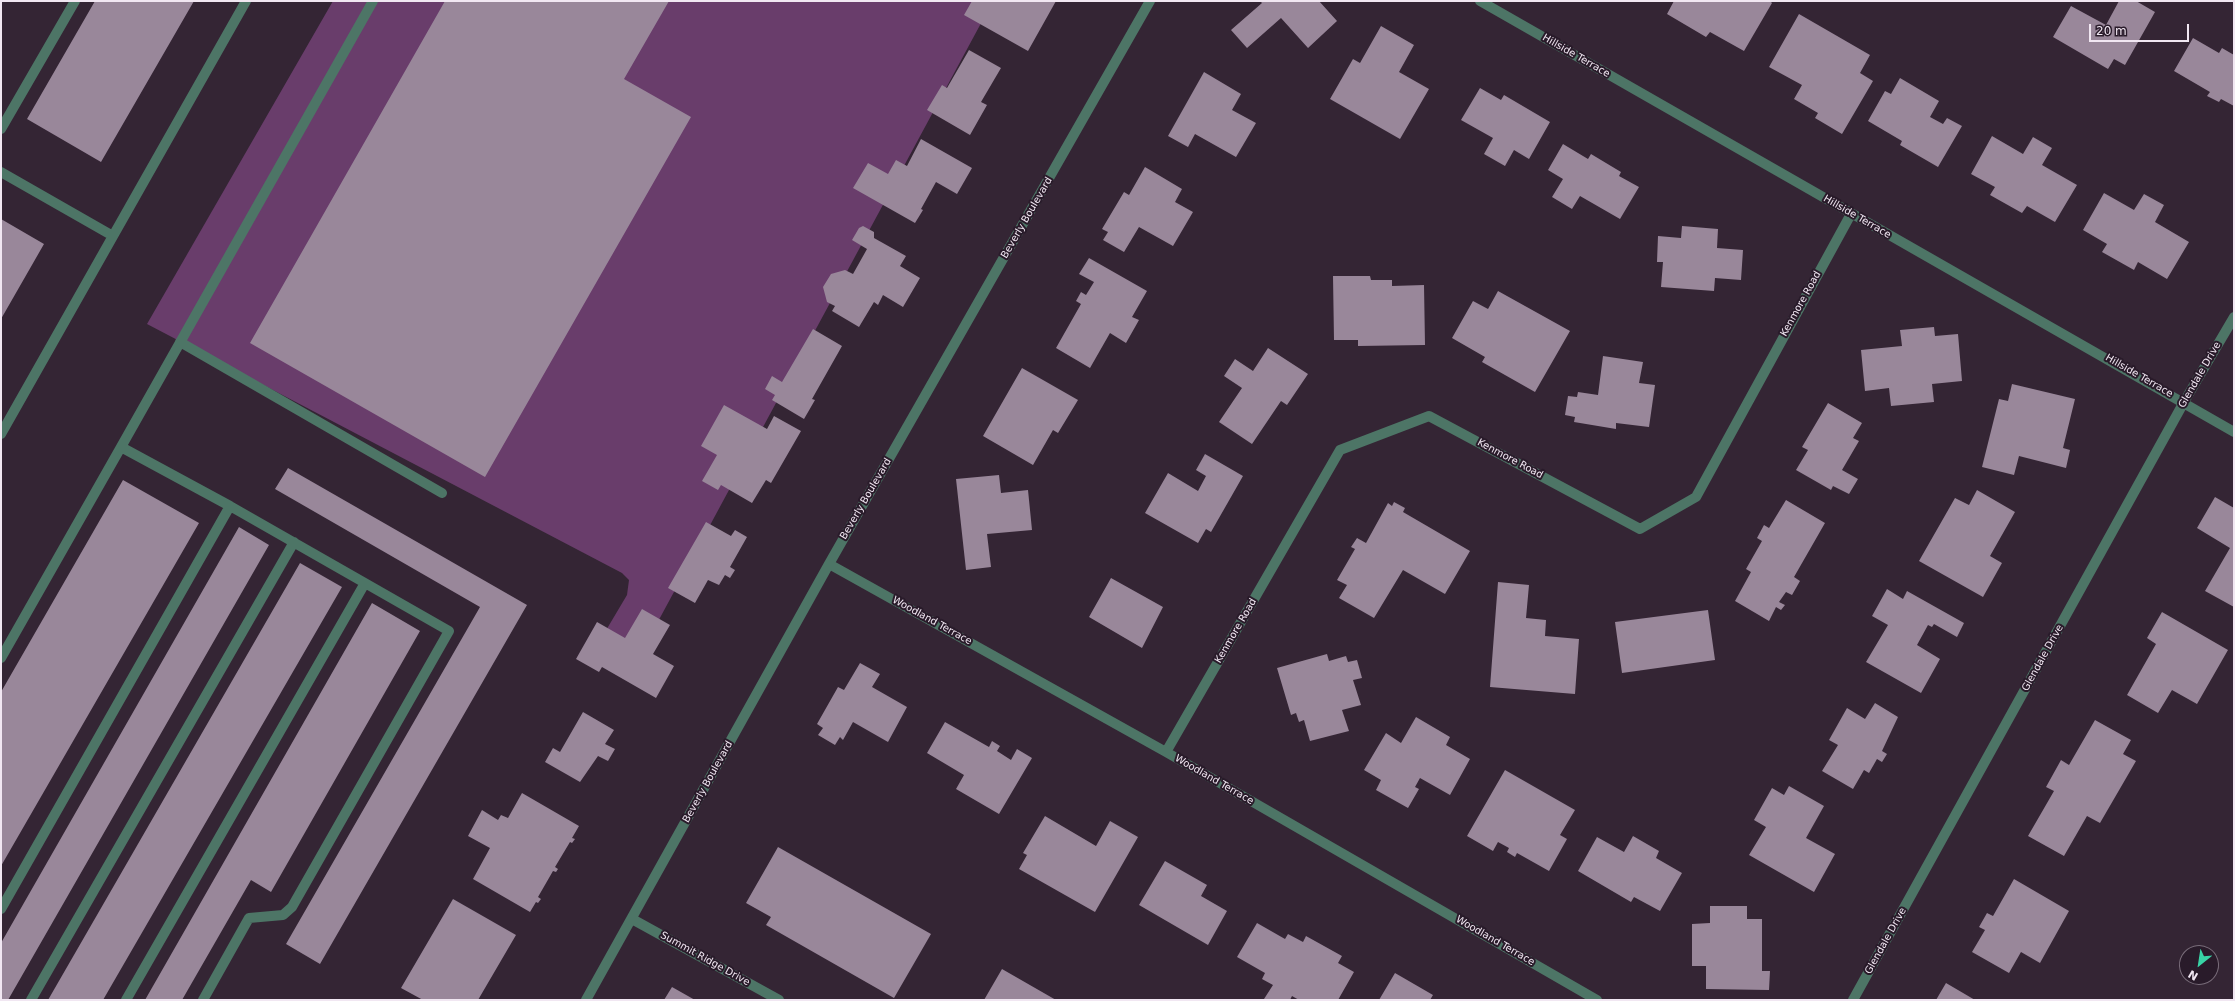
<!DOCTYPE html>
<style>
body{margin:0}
#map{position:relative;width:2235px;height:1001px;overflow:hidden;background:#342534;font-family:"DejaVu Sans",sans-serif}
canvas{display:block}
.frame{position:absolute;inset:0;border:2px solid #f1e7f2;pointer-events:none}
.north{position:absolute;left:2179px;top:945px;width:40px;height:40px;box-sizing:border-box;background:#291b2a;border:1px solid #796d7a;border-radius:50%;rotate:210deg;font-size:11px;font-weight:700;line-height:16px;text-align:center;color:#f1e7f2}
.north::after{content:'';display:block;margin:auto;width:14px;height:18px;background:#38d4a6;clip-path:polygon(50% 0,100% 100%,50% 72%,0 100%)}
.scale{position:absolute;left:2089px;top:24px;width:100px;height:18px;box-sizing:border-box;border:2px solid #f1e7f2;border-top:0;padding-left:5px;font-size:12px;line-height:14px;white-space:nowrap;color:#f1e7f2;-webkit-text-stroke:3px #291b2a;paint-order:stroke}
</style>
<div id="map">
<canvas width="2235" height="1001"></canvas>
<div class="frame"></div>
<div class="north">N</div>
<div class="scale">20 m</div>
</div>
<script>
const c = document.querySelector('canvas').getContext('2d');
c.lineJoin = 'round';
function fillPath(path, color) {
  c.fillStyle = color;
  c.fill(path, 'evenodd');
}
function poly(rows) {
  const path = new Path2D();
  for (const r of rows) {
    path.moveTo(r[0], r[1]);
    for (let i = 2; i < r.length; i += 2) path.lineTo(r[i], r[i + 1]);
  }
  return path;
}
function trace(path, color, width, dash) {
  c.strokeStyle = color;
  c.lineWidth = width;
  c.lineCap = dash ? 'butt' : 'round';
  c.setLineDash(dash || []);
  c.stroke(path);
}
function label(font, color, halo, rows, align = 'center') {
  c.font = font + ' "DejaVu Sans",sans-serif';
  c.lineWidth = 4;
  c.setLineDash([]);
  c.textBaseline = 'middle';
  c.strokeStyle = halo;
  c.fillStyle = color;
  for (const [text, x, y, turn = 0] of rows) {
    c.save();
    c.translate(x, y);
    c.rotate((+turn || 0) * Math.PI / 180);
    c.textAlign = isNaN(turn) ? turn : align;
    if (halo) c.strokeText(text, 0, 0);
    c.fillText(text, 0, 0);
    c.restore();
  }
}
fillPath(poly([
 [333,1,993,1,641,653,605,632,627,595,629,580,622,573,147,324]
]), '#693d6b');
fillPath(poly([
 [95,1,194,1,101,162,27,119],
 [445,1,669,1,624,79,691,117,485,477,250,343],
 [972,1,1056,1,1028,51,964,15],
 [1260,1,1319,1,1337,21,1308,48,1281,18,1247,48,1231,30,1262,3],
 [1674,1,1770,1,1772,3,1744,51,1710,32,1706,37,1667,14],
 [2119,1,2136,1,2155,12,2125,65,2114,59,2108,69,2053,37,2071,6,2106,25],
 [1799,14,1870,55,1860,73,1873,81,1842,134,1815,118,1818,113,1794,99,1802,85,1769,67],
 [1381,26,1414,45,1399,72,1429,89,1400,139,1330,99,1353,59,1360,63],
 [2193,38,2219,53,2222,48,2234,55,2234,106,2221,99,2219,102,2207,96,2210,92,2174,71],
 [969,50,1001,68,981,102,987,105,970,135,927,110,942,85,947,88],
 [1204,72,1241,94,1232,110,1256,123,1236,157,1195,134,1188,147,1168,136],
 [1900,78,1939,101,1930,117,1943,124,1947,118,1962,126,1938,167,1900,145,1902,141,1868,121,1885,91,1891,94],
 [1480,88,1501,100,1504,95,1550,122,1529,159,1514,150,1505,166,1484,154,1493,138,1461,120],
 [1992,136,2023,154,2033,137,2052,148,2042,165,2077,185,2055,222,2027,206,2022,213,1990,195,1995,187,1971,174],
 [921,139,972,168,957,194,936,182,921,209,923,210,915,223,853,188,868,163,888,174,896,160,907,166],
 [1563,144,1588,159,1591,154,1621,172,1619,176,1639,187,1620,219,1580,196,1572,209,1552,197,1563,179,1548,170],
 [1145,167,1182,189,1175,202,1193,212,1173,246,1139,227,1124,252,1103,240,1108,232,1102,229,1124,192,1129,195],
 [2104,193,2134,210,2144,194,2164,205,2155,222,2189,242,2167,279,2138,262,2134,270,2102,252,2107,244,2083,230],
 [1,219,44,244,1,319],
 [863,226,874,232,874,238,906,256,900,266,920,278,903,307,883,295,878,305,874,302,859,327,832,311,835,306,827,302,823,287,831,274,845,270,853,274,867,249,852,240,859,228],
 [1682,226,1718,229,1717,248,1743,250,1741,280,1715,278,1714,291,1661,287,1663,262,1657,262,1658,236,1681,238],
 [1089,258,1147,291,1132,317,1139,320,1126,343,1110,333,1090,368,1056,348,1081,304,1076,301,1081,292,1086,295,1094,282,1079,274],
 [1333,276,1370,276,1371,280,1392,280,1392,286,1424,285,1425,345,1358,346,1358,340,1334,340],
 [1498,291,1570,331,1535,392,1482,362,1485,357,1452,338,1473,301,1488,309],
 [1934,327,1935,336,1958,334,1962,381,1932,384,1934,402,1891,406,1889,388,1865,391,1861,350,1902,346,1900,330],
 [813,329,842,346,812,399,815,400,804,419,772,400,775,395,765,389,772,376,782,382],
 [1268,348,1308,374,1287,405,1281,401,1252,444,1219,422,1242,388,1224,376,1235,359,1253,371],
 [1603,356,1643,362,1639,383,1655,385,1649,427,1616,423,1616,429,1574,422,1575,417,1565,415,1568,396,1577,397,1578,392,1598,395],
 [1022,368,1078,400,1058,433,1053,430,1033,465,983,436],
 [2012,384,2075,399,2063,448,2070,450,2066,468,2019,456,2014,475,1982,467,1999,399,2008,401],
 [1828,403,1862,423,1853,438,1859,441,1842,470,1858,479,1849,494,1833,486,1831,490,1796,470,1808,450,1802,447],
 [724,405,767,429,774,416,801,431,771,483,766,480,752,503,721,485,718,490,702,481,717,455,701,446],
 [1205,454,1243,476,1211,532,1206,529,1198,543,1145,513,1168,473,1198,491,1206,476,1196,470],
 [288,468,527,605,320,964,286,944,480,607,275,489],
 [999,475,1001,493,1028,490,1032,530,987,534,991,567,966,570,956,479],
 [123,480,199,523,1,866,1,692],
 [1977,490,2015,512,1990,556,2002,563,1983,597,1919,561,1955,498,1969,505],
 [2215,497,2234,508,2234,607,2205,591,2230,548,2197,528],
 [1786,500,1825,523,1794,577,1800,581,1792,595,1786,592,1779,602,1785,605,1781,610,1776,607,1769,621,1735,601,1751,572,1746,569,1762,541,1757,538,1764,525,1769,528],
 [1394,502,1405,508,1403,512,1470,551,1445,594,1403,570,1374,618,1339,598,1347,585,1337,580,1355,549,1351,547,1357,538,1366,543,1388,503,1392,506],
 [706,522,731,536,735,530,747,537,730,567,735,570,730,578,725,575,719,585,708,580,695,603,668,588],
 [239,527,269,545,8,1000,1,1000,1,943],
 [300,563,342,587,103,1000,48,1000],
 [1111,578,1163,607,1142,648,1089,617],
 [1498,582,1529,585,1526,618,1546,620,1545,636,1579,639,1575,694,1490,687],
 [1887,589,1903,599,1907,591,1964,623,1957,637,1934,624,1932,627,1928,625,1917,645,1940,659,1921,693,1866,662,1888,625,1872,616],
 [372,603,420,631,271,892,251,880,182,1000,145,1000],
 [642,609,670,625,653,654,674,666,656,698,602,667,599,672,576,659,597,622,625,638],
 [1708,610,1715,660,1622,673,1615,622],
 [2162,612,2228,650,2197,704,2172,690,2158,713,2127,695,2156,644,2147,638],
 [1327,654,1329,661,1346,656,1348,662,1357,660,1362,678,1353,680,1361,705,1342,710,1349,731,1310,741,1304,720,1299,722,1296,713,1291,715,1277,668],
 [860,663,880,674,872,687,907,707,888,742,853,722,843,740,840,737,835,745,818,735,823,728,817,724,838,687,844,690],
 [1875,703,1898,717,1882,751,1887,754,1882,762,1877,759,1869,773,1864,770,1853,789,1822,771,1838,745,1829,740,1847,708,1865,719],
 [583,712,614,730,605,744,615,749,608,761,598,756,580,782,545,762,553,748,560,752],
 [1416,717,1450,737,1446,745,1470,759,1450,795,1420,778,1415,787,1419,789,1408,808,1376,790,1381,780,1364,770,1386,733,1401,743],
 [2095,720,2131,740,2123,754,2136,761,2100,823,2087,816,2064,856,2028,836,2054,791,2046,787,2061,760,2069,765],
 [945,722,989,747,992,741,1000,746,997,751,1011,760,1017,749,1032,758,999,814,956,789,964,775,927,753],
 [1505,770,1575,810,1560,835,1567,839,1549,871,1517,853,1515,857,1507,852,1509,848,1498,842,1493,851,1467,836],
 [1789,786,1824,806,1806,838,1835,854,1814,892,1749,855,1766,827,1754,820,1772,788,1784,795],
 [522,793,579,826,572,838,575,839,572,843,570,842,555,867,558,869,556,872,553,871,538,897,541,899,538,903,536,902,530,912,473,879,490,848,468,836,482,810,498,820,501,815,508,818],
 [1045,816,1096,846,1110,821,1138,837,1095,912,1019,869,1027,855,1023,853],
 [1633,836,1659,851,1656,858,1682,873,1660,911,1634,897,1631,902,1578,871,1597,837,1624,852],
 [778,847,931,934,894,998,766,925,771,917,746,903],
 [1165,861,1207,885,1201,896,1227,911,1208,945,1139,905],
 [2014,879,2069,911,2040,963,2021,952,2009,973,1972,952,1985,930,1979,927,1987,913,1993,916],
 [453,899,516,935,478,1000,423,1000,401,988],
 [1710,906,1747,906,1747,919,1762,919,1762,971,1770,971,1769,990,1706,989,1706,966,1692,966,1692,924,1710,923],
 [1257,923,1285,939,1288,934,1303,942,1306,936,1342,956,1338,963,1354,972,1338,1000,1299,1000,1292,996,1290,1000,1264,999,1273,985,1262,979,1265,973,1237,957],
 [1002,969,1056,1000,984,1000],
 [1395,973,1433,995,1430,1000,1379,1000],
 [1946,983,1975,1000,1936,1000],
 [672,987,695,1000,664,1000]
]), '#99879a');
trace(poly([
 [1,129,75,1],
 [1,172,113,236],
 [180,342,442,493],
 [1,434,246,1],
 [121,447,373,1],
 [1,658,121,447,230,506],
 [1,909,230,506,449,631,292,907,283,915,249,918,203,1000],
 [31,1000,294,542],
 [126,1000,365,583]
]), '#4d7566', 10);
trace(poly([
 [1480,1,2234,432],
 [829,564,1166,752,1597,1000],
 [1166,752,1340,450,1429,416,1640,529,1696,497,1851,214],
 [632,919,779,1000],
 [586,1000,829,564,1150,1],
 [1853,1000,2184,402,2234,317]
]), '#4d7566', 10);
label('10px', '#f1e7f2', '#291b2a', [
 ["Hillside Terrace",1576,56,30],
 ["Hillside Terrace",1857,217,30],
 ["Beverly Boulevard",1027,218,-60],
 ["Kenmore Road",1801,304,-61],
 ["Glendale Drive",2200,375,-60],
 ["Hillside Terrace",2139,376,30],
 ["Kenmore Road",1510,459,28],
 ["Beverly Boulevard",866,499,-60],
 ["Woodland Terrace",932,621,29],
 ["Kenmore Road",1236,631,-60],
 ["Glendale Drive",2043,658,-61],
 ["Woodland Terrace",1214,780,30],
 ["Beverly Boulevard",708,782,-61],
 ["Woodland Terrace",1495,941,30],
 ["Glendale Drive",1886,941,-61],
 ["Summit Ridge Drive",705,959,29]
]);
</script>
